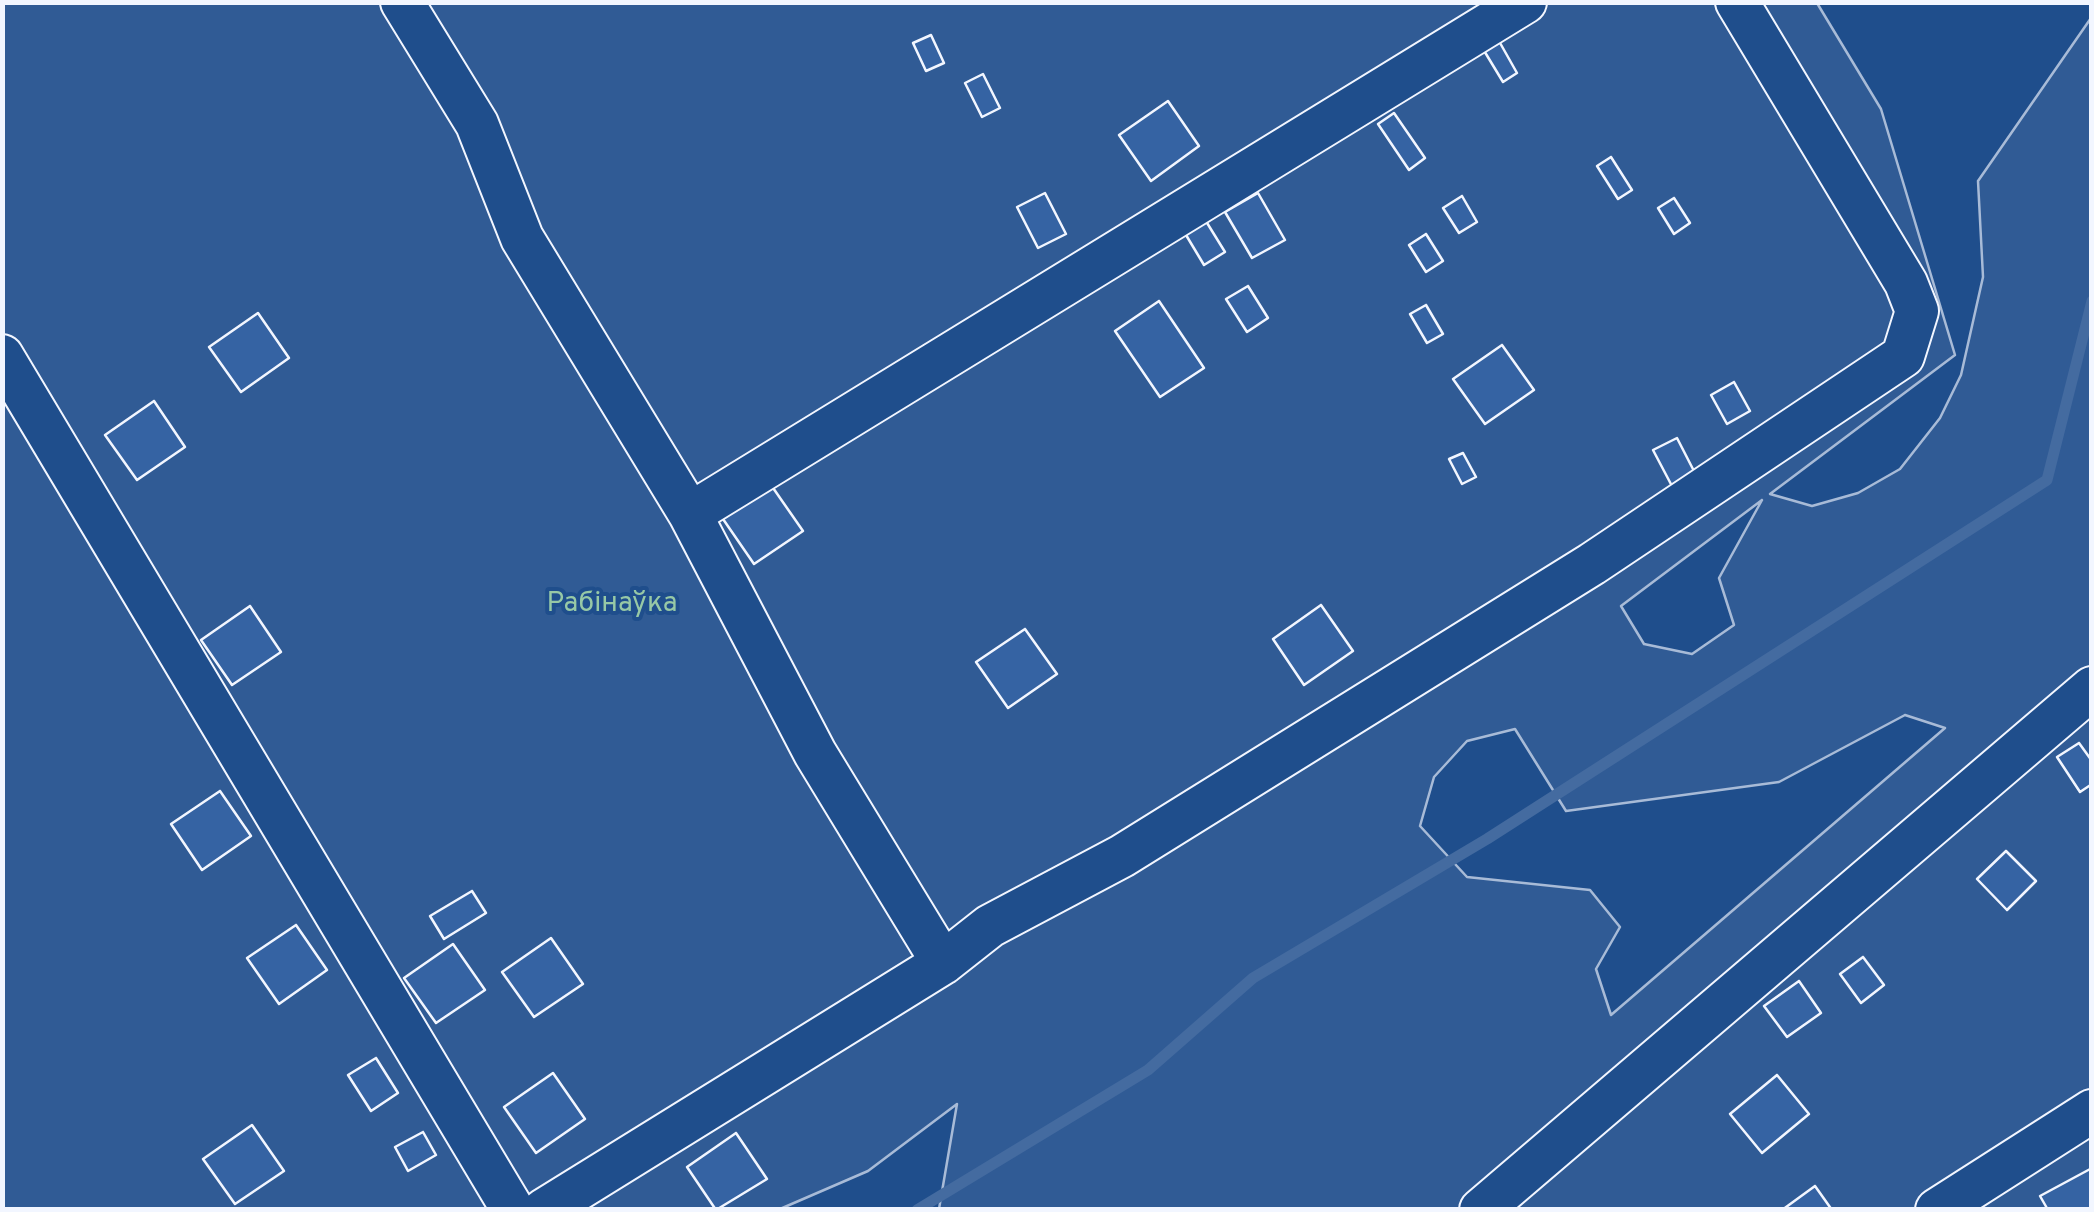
<!DOCTYPE html>
<meta charset="utf-8">
<style>
body{margin:0}
#map{position:relative;width:2094px;height:1212px;overflow:hidden;background:#1f4e8c;font-family:Overpass,sans-serif}
canvas{display:block}
.frame{position:absolute;inset:0;border:5px solid #f2f6ff;pointer-events:none}
</style>
<div id="map">
<canvas width="2094" height="1212"></canvas>
<div class="frame"></div>
</div>
<script>
const c = document.querySelector('canvas').getContext('2d');
c.lineJoin = 'round';
function fillPath(path, color) {
  c.fillStyle = color;
  c.fill(path, 'evenodd');
}
function poly(rows) {
  const path = new Path2D();
  for (const r of rows) {
    path.moveTo(r[0], r[1]);
    for (let i = 2; i < r.length; i += 2) path.lineTo(r[i], r[i + 1]);
  }
  return path;
}
function trace(path, color, width, dash) {
  c.strokeStyle = color;
  c.lineWidth = width;
  c.lineCap = dash ? 'butt' : 'round';
  c.setLineDash(dash || []);
  c.stroke(path);
}
function label(font, color, halo, rows, align = 'center') {
  c.font = font + ' Overpass,sans-serif';
  c.lineWidth = 8;
  c.setLineDash([]);
  c.textBaseline = 'middle';
  c.strokeStyle = halo;
  c.fillStyle = color;
  for (const [text, x, y, turn = 0] of rows) {
    c.save();
    c.translate(x, y);
    c.rotate((+turn || 0) * Math.PI / 180);
    c.textAlign = isNaN(turn) ? turn : align;
    if (halo) c.strokeText(text, 0, 0);
    c.fillText(text, 0, 0);
    c.restore();
  }
}
const built = poly([
 [2,3,1817,3,1881,109,1955,355,1770,494,1812,506,1858,493,1900,469,1940,418,1961,375,1983,277,1978,181,2091,18,2091,1209,939,1209,957,1104,868,1171,780,1209,3,1209,2,3],
 [1762,500,1719,578,1734,625,1692,654,1644,644,1621,606,1762,500],
 [1905,715,1945,728,1611,1015,1596,969,1620,927,1590,890,1467,877,1420,826,1434,777,1467,741,1515,729,1566,811,1779,782,1905,715]
]);
fillPath(built, '#305b95');
trace(built, '#a8bbd7', 2.5);
trace(poly([
 [917,1210,1148,1070,1253,978,1487,839,2047,480,2092,301]
]), '#446ba0', 11);
const building = poly([
 [1495,34,1517,73,1503,82,1480,44,1495,34],
 [931,35,944,63,926,71,913,43,931,35],
 [983,74,1000,108,982,117,965,83,983,74],
 [1168,101,1199,146,1151,181,1119,135,1168,101],
 [1394,113,1425,158,1409,170,1378,124,1394,113],
 [1611,157,1632,190,1618,199,1597,166,1611,157],
 [1045,193,1066,234,1038,248,1017,207,1045,193],
 [1258,193,1285,240,1252,258,1225,212,1258,193],
 [1462,196,1477,222,1459,233,1443,208,1462,196],
 [1674,198,1690,223,1674,234,1658,208,1674,198],
 [1204,218,1225,252,1204,265,1183,230,1204,218],
 [1426,234,1443,261,1426,272,1409,245,1426,234],
 [1248,286,1268,318,1247,332,1226,299,1248,286],
 [1159,301,1204,368,1160,397,1115,331,1159,301],
 [1426,305,1443,334,1427,343,1410,314,1426,305],
 [258,313,289,358,241,392,209,347,258,313],
 [1502,345,1534,390,1485,424,1453,379,1502,345],
 [1734,382,1750,411,1727,424,1711,395,1734,382],
 [154,401,185,447,137,480,105,435,154,401],
 [1677,438,1696,475,1673,488,1653,450,1677,438],
 [1463,453,1476,477,1462,484,1449,459,1463,453],
 [771,485,803,531,754,564,723,519,771,485],
 [1321,605,1353,651,1304,685,1273,639,1321,605],
 [250,606,281,652,232,685,201,640,250,606],
 [1025,629,1057,674,1008,708,976,662,1025,629],
 [2079,743,2092,761,2092,784,2080,792,2057,757,2079,743],
 [220,791,251,836,202,870,171,824,220,791],
 [2006,851,2036,881,2007,910,1977,879,2006,851],
 [472,891,486,913,444,939,430,916,472,891],
 [296,925,327,970,279,1004,247,958,296,925],
 [551,938,583,984,534,1017,502,972,551,938],
 [453,944,485,990,436,1023,404,978,453,944],
 [1863,957,1884,985,1861,1003,1840,974,1863,957],
 [1799,981,1821,1013,1787,1037,1764,1006,1799,981],
 [376,1058,398,1093,371,1111,348,1075,376,1058],
 [553,1073,585,1119,536,1153,504,1107,553,1073],
 [1777,1075,1809,1114,1762,1153,1730,1114,1777,1075],
 [252,1125,284,1171,235,1204,203,1159,252,1125],
 [423,1132,436,1155,408,1171,395,1147,423,1132],
 [736,1133,767,1179,716,1210,687,1167,736,1133],
 [2092,1168,2092,1210,2048,1210,2040,1196,2092,1168],
 [1815,1186,1832,1210,1782,1210,1815,1186]
]);
fillPath(building, '#3563a3');
trace(building, '#f2f6ff', 2.5);
const minor = poly([
 [402,2,477,124,522,238,690,514,815,753,943,963],
 [2,356,513,1210],
 [690,514,1525,2],
 [544,1210,943,963,990,926,1122,856,1592,564,1903,356,1917,311,1906,283,1737,2],
 [1481,1210,2092,688],
 [1937,1210,2092,1111]
]);
trace(minor, '#f2f6ff', 46);
trace(minor, '#1f4e8c', 42);
label('28px', '#97c8a6', '#1f4e8c', [
 ["Рабінаўка",612,605]
]);
</script>
